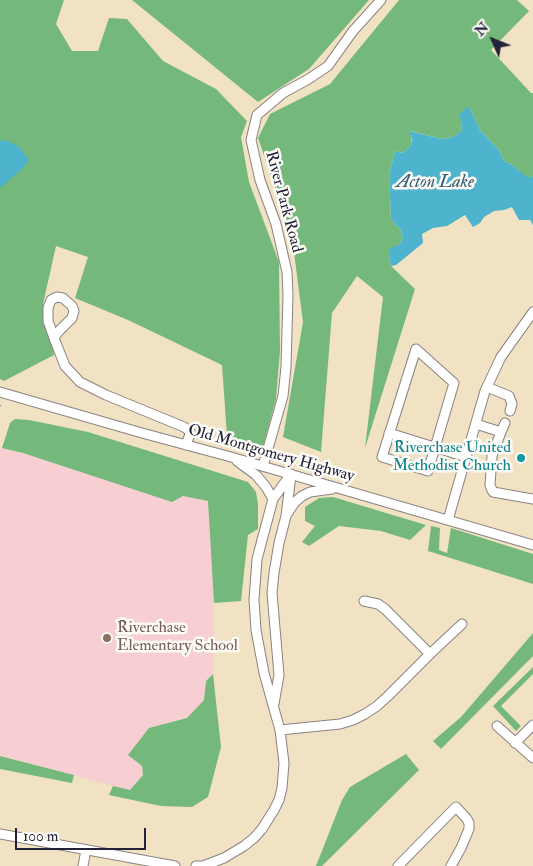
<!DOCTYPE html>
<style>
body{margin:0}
#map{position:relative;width:533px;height:866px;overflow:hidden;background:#f1e2c4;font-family:"IM FELL Double Pica",serif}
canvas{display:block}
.north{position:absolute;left:468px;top:15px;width:50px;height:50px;-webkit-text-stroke:4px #fdfcf7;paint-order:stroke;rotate:314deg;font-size:14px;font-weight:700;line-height:20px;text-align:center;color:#22223b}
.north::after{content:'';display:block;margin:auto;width:18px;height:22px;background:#22223b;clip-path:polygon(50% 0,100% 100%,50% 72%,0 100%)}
.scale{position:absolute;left:15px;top:828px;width:131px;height:22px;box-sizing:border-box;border:2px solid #22223b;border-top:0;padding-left:6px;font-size:15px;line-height:18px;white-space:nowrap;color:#22223b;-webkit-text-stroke:4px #fdfcf7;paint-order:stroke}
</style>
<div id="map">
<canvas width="533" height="866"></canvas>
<div class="north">N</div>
<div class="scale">100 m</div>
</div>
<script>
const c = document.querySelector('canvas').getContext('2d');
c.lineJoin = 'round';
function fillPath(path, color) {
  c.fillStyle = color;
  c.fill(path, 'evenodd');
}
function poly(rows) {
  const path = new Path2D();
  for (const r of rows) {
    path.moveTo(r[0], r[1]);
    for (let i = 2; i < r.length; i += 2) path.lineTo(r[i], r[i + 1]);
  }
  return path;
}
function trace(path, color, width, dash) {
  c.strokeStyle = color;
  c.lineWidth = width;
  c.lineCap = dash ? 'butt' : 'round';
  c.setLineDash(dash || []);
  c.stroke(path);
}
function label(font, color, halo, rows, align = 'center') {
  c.font = font + ' "IM FELL Double Pica",serif';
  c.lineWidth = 5;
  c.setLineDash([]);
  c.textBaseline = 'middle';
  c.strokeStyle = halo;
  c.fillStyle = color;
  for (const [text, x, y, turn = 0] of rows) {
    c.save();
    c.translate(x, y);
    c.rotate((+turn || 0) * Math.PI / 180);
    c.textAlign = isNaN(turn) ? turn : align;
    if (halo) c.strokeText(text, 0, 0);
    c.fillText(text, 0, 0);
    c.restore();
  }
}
fillPath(poly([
 [2,448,182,496,209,501,214,603,213,674,206,681,204,700,187,718,148,728,142,766,143,774,130,791,0,755,0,449]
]), '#f7cfd2');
fillPath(poly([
 [0,0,64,0,56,24,72,51,98,51,109,18,127,19,163,61,216,89,247,121,241,137,249,182,279,262,280,351,276,399,262,450,227,436,222,365,128,320,75,298,88,257,56,246,43,304,54,355,4,381,0,379],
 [132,0,369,0,309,69,258,102],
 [399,0,517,0,529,11,491,50,531,93,533,93,533,176,528,179,512,165,504,161,499,150,480,130,469,106,461,121,462,131,453,137,442,139,410,131,412,144,403,153,395,151,389,174,391,219,400,229,403,238,399,245,389,257,391,266,415,289,365,448,383,297,357,276,332,313,321,452,283,437,303,322,292,237,258,138,270,114,330,84],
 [15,419,29,420,88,432,248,482,256,492,258,504,258,529,248,535,241,601,214,603,208,501,183,496,172,502,23,453,2,448,10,423],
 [333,497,426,525,410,540,381,531,339,526,309,546,302,542,315,526,305,521,305,507,319,498],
 [431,526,440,528,439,550,447,553,451,528,533,554,533,584,428,551],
 [533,633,533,656,441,749,433,741,461,717],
 [533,667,533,674,501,706,521,726,516,731,493,706],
 [213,674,221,747,208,797,192,807,161,806,109,795,113,786,130,790,143,775,142,766,128,755,149,728,187,718,204,700,206,681],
 [406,754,419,770,322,866,316,866,342,800,350,787],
 [0,756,74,775,72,783,0,769]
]), '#74b87b');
fillPath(poly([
 [469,106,480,130,499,150,504,161,512,165,528,178,533,176,533,225,530,220,519,220,512,207,504,210,494,211,484,217,480,223,473,227,465,215,447,226,433,228,422,234,423,243,396,265,391,266,389,257,390,248,399,245,403,238,400,229,391,219,389,174,395,151,403,153,412,144,412,140,409,131,442,139,453,137,462,131,461,121,459,115],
 [0,140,8,141,19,147,29,160,24,167,0,188]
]), '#4eb4cd');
const minor = poly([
 [54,338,58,332,72,318,74,311,72,306,63,298,57,297,51,300,48,308,48,321,54,338,65,366,80,382,106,395,184,427,190,431,190,434,186,445],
 [416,349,454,383,428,471,382,457,416,349],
 [487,387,509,396,512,404,510,411],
 [0,392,142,433,231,457,533,545],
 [476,424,501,432,492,456,490,485,492,490,493,492,533,499],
 [501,432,505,423],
 [389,433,466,457],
 [237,461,256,475,266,487,273,499],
 [263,466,283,396,286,367,288,295,287,272,276,224,260,180,251,140,257,115,283,93,307,80,328,66,353,31,381,0],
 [287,514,295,502,302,496,310,492,332,489],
 [448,520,485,391,501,357,533,312],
 [364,601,378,604,385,609,430,654],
 [274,704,279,675,272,593,274,573,279,543,286,516,291,475],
 [497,726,533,758],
 [280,730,340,724,353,720,365,714,377,706,388,696,430,654,462,624],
 [515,743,533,725],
 [0,834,175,866],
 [83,866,86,850],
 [196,866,203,866,224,858,244,846,254,838,262,829,274,810,279,800,282,788,284,763,280,730,264,673,256,630,254,600,257,559,273,499,291,474],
 [398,866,456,807,467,819,469,823,469,829,461,848,451,866]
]);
trace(minor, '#8a8280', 11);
trace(poly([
 [0,405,0,406]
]), '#8a8280', 2, [1, 4]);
trace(minor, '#fff', 9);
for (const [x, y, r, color] of [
 [521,458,5,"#0f9aa8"],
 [107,638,5,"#8d6e63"]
]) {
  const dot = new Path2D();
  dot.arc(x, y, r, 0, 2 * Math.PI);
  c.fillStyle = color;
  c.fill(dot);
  trace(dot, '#fdfcf7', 2);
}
label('16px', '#22223b', '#fdfcf7', [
 ["River Park Road",283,202,75],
 ["Old Montgomery Highway",271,454,16]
]);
label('16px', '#0d838f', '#fdfcf7', [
 ["Riverchase United",511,449],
 ["Methodist Church",511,467]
], 'right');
label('16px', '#785e54', '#fdfcf7', [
 ["Riverchase",117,629],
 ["Elementary School",117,647]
], 'left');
label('italic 18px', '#345c75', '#fdfcf7', [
 ["Acton Lake",435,183]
]);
</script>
